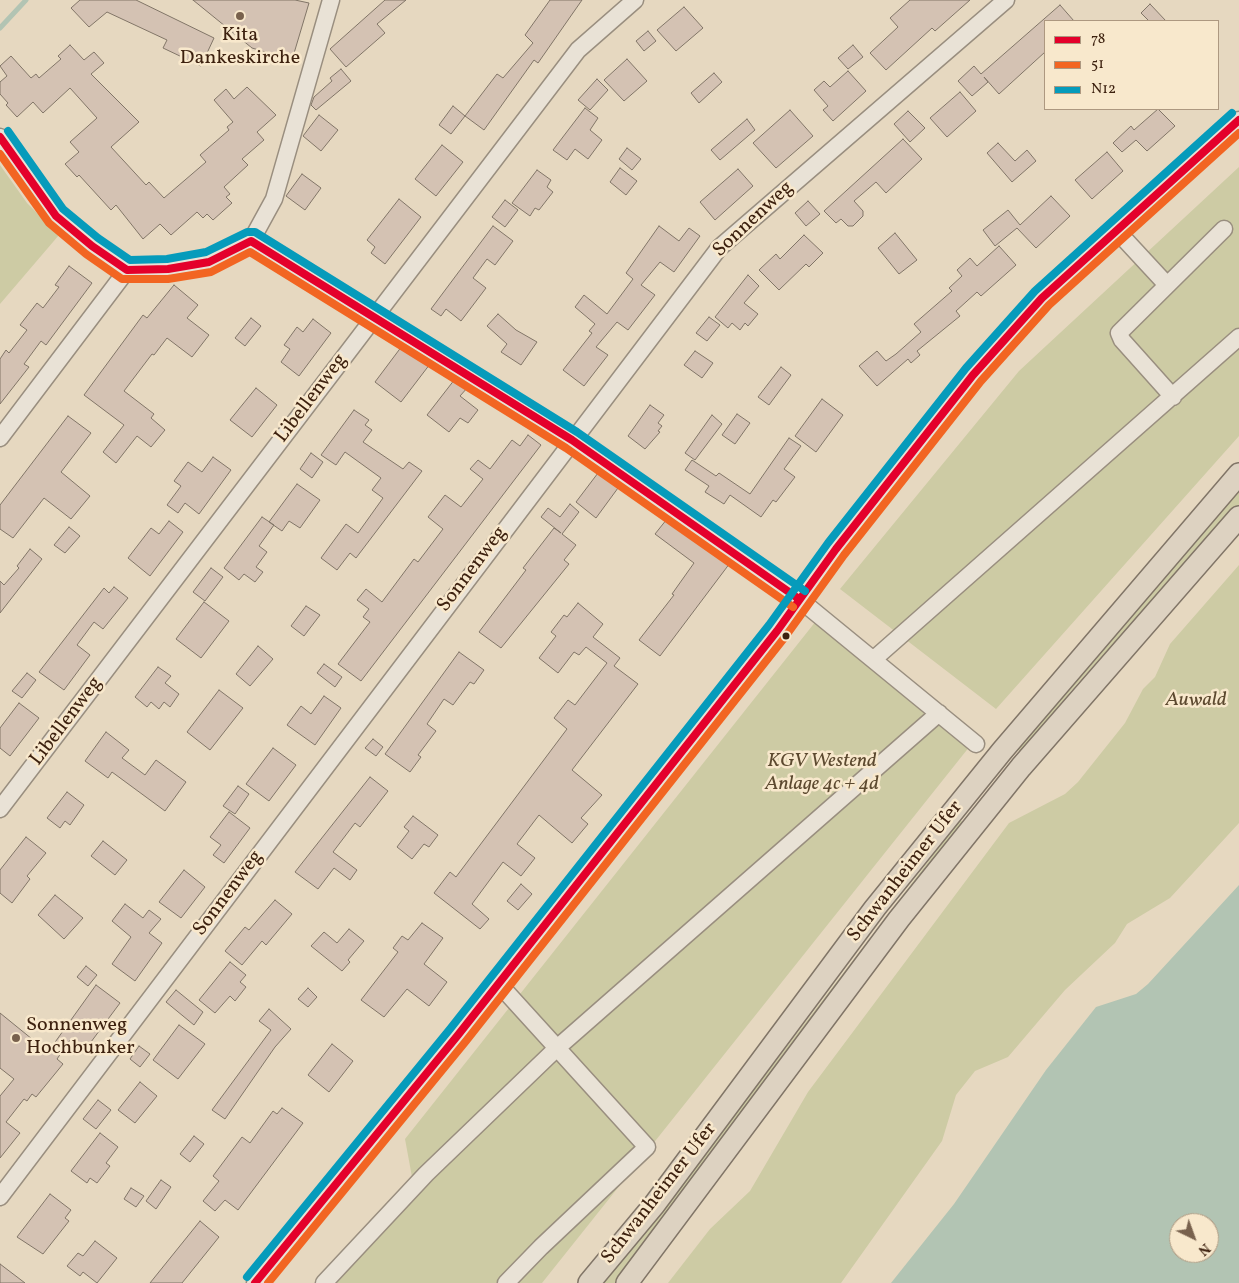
<!DOCTYPE html>
<style>
body{margin:0}
#map{position:relative;width:1239px;height:1283px;overflow:hidden;background:#e6d8c0;font-family:Vollkorn,serif}
canvas{display:block}
.legend{position:absolute;left:1044px;top:20px;width:175px;height:90px;box-sizing:border-box;background:#f8e8cc;border:1px solid #ad9880;margin:0;padding:6px 9px;list-style:none;font-size:15px;color:#3d210f}
.legend li{display:flex;align-items:center;gap:10px;height:25px}
.legend b{width:25px;border:1px solid #ad9880}
.north{position:absolute;left:1169px;top:1213px;width:50px;height:50px;box-sizing:border-box;background:#f8e8cc;border:1px solid #ad9880;border-radius:50%;rotate:138deg;font-size:14px;font-weight:700;line-height:20px;text-align:center;color:#3d210f}
.north::after{content:'';display:block;margin:auto;width:18px;height:22px;background:#78614d;clip-path:polygon(50% 0,100% 100%,50% 72%,0 100%)}
</style>
<div id="map">
<canvas width="1239" height="1283"></canvas>
<ul class="legend">
<li><b style="height:6px;background:#e4002b"></b>78</li>
<li><b style="height:6px;background:#f26522"></b>51</li>
<li><b style="height:6px;background:#069bbb"></b>N12</li>
</ul>
<div class="north">N</div>
</div>
<script>
const c = document.querySelector('canvas').getContext('2d');
c.lineJoin = 'round';
function fillPath(path, color) {
  c.fillStyle = color;
  c.fill(path, 'evenodd');
}
function poly(rows) {
  const path = new Path2D();
  for (const r of rows) {
    path.moveTo(r[0], r[1]);
    for (let i = 2; i < r.length; i += 2) path.lineTo(r[i], r[i + 1]);
  }
  return path;
}
function trace(path, color, width, dash) {
  c.strokeStyle = color;
  c.lineWidth = width;
  c.lineCap = dash ? 'butt' : 'round';
  c.setLineDash(dash || []);
  c.stroke(path);
}
function label(font, color, halo, rows, align = 'center') {
  c.font = font + ' Vollkorn,serif';
  c.lineWidth = 5;
  c.setLineDash([]);
  c.textBaseline = 'middle';
  c.strokeStyle = halo;
  c.fillStyle = color;
  for (const [text, x, y, turn = 0] of rows) {
    c.save();
    c.translate(x, y);
    c.rotate((+turn || 0) * Math.PI / 180);
    c.textAlign = isNaN(turn) ? turn : align;
    if (halo) c.strokeText(text, 0, 0);
    c.fillText(text, 0, 0);
    c.restore();
  }
}
fillPath(poly([
 [0,165,27,203,59,235,0,304],
 [1239,167,1239,436,996,709,840,589,1019,371],
 [1239,486,1239,505,1075,686,1021,752,1017,749],
 [1239,565,1239,823,1170,898,1127,924,1115,943,1065,990,1008,1057,975,1071,956,1095,942,1141,841,1283,668,1283,710,1229,750,1191,808,1092,1009,823,1065,794,1078,782,1125,723,1143,689,1155,677,1170,644],
 [816,621,974,741,542,1283,322,1283,412,1177,405,1139],
 [960,820,963,822,864,948,616,1283,601,1283,715,1141]
]), '#cdcba4');
fillPath(poly([
 [1239,885,1239,1283,891,1283,954,1204,1046,1070,1096,1007,1136,994,1148,984],
 [1179,1223,1209,1223,1209,1253,1179,1253]
]), '#b2c4b3');
trace(poly([
 [0,28,26,0]
]), '#b2c4b3', 5);
const building = poly([
 [80,0,136,0,214,38,201,66,163,48,167,40,107,12,89,27,71,8,80,0],
 [193,0,295,0,309,3,292,60,252,48,193,0],
 [385,0,406,0,377,24,385,33,346,67,330,49,385,0],
 [550,0,582,0,538,63,534,60,484,130,465,116,497,74,503,78,533,43,525,35,550,0],
 [910,0,970,0,935,31,932,28,886,70,870,53,898,27,890,18,910,0],
 [1150,4,1166,21,1149,21,1141,13,1150,4],
 [1060,5,1074,21,1045,21,1045,52,999,94,984,77,988,82,972,96,958,81,974,66,981,74,1060,5],
 [684,7,703,28,676,51,657,30,684,7],
 [648,31,656,41,644,51,636,41,648,31],
 [70,45,84,60,94,52,104,63,91,74,139,122,111,147,146,185,149,182,164,198,206,162,200,155,229,130,227,127,233,122,214,100,226,89,234,99,247,87,276,115,257,132,264,140,242,159,248,165,224,187,230,194,226,197,232,203,213,220,207,214,203,218,197,212,171,235,160,224,143,239,116,205,111,210,79,175,77,177,65,164,79,152,70,142,97,118,70,88,43,113,33,102,17,117,6,105,8,103,0,94,0,82,7,76,0,66,11,56,31,78,36,74,39,78,61,59,58,56,70,45],
 [853,45,863,57,848,69,838,58,853,45],
 [627,59,647,81,624,101,604,80,627,59],
 [341,69,351,81,316,110,311,105,314,97,332,81,330,78,341,69],
 [848,71,866,91,833,121,823,110,828,106,814,90,824,81,830,87,848,71],
 [714,73,722,82,699,103,691,93,714,73],
 [597,79,608,90,590,110,578,100,597,79],
 [960,92,976,111,947,137,930,118,960,92],
 [453,106,465,116,451,134,439,125,453,106],
 [585,108,598,118,590,130,602,140,588,159,575,149,567,160,553,150,585,108],
 [1158,109,1175,126,1147,151,1136,140,1122,152,1113,143,1131,126,1134,130,1158,109],
 [790,110,813,136,776,168,753,143,790,110],
 [908,111,925,128,910,142,894,124,908,111],
 [319,115,338,130,321,151,303,136,319,115],
 [747,119,755,130,720,160,711,150,747,119],
 [903,139,922,159,886,193,876,182,854,201,863,211,863,216,853,226,848,226,841,219,836,223,824,211,903,139],
 [998,143,1015,161,1027,150,1036,161,1012,182,987,153,998,143],
 [442,145,463,162,436,196,415,179,442,145],
 [627,148,641,159,632,170,619,159,627,148],
 [1107,152,1123,171,1092,199,1075,180,1107,152],
 [620,168,637,181,626,195,610,182,620,168],
 [738,169,753,186,715,220,700,202,738,169],
 [537,170,551,180,547,187,553,192,539,210,535,208,530,216,512,203,537,170],
 [302,174,321,188,305,210,286,196,302,174],
 [1051,196,1070,216,1036,248,1017,228,995,246,983,230,1008,210,1020,225,1051,196],
 [399,199,421,217,385,264,371,253,375,247,367,240,399,199],
 [505,200,518,210,505,227,492,217,505,200],
 [808,201,820,214,806,226,795,213,808,201],
 [493,226,513,241,495,265,487,259,473,278,486,288,461,321,446,309,441,316,431,309,493,226],
 [659,226,679,241,689,228,700,236,674,272,660,262,641,285,655,295,628,330,617,322,596,347,608,355,584,386,563,370,592,333,589,331,595,324,575,307,584,295,607,314,633,279,626,273,659,226],
 [895,233,917,260,899,274,878,248,895,233],
 [804,235,823,253,809,267,806,264,779,290,759,270,776,254,780,259,804,235],
 [999,246,1016,265,981,296,977,292,956,311,960,316,917,351,920,355,911,363,908,359,877,386,859,366,877,351,886,361,896,354,921,332,914,324,952,291,949,288,962,276,957,270,970,258,977,266,999,246],
 [69,266,92,283,46,345,41,341,24,364,29,367,0,404,0,359,6,350,9,353,27,330,20,325,37,303,43,308,59,287,55,285,69,266],
 [748,275,759,286,744,303,758,314,748,326,745,323,740,330,732,323,728,328,715,317,748,275],
 [174,285,198,305,187,318,209,335,192,357,167,338,154,355,152,354,124,391,154,414,151,418,165,430,151,447,137,436,116,463,103,452,124,425,84,395,143,315,147,318,174,285],
 [498,314,516,330,537,342,521,365,501,352,507,344,487,326,498,314],
 [709,317,720,325,707,341,696,333,709,317],
 [251,318,261,326,245,346,235,338,251,318],
 [313,319,331,333,299,376,281,362,290,349,284,345,297,327,303,332,313,319],
 [402,346,430,364,401,402,375,382,402,346],
 [695,351,713,363,702,378,684,365,695,351],
 [781,367,791,375,769,405,758,397,781,367],
 [455,379,468,387,460,396,478,410,468,423,460,418,449,432,427,415,455,379],
 [256,388,277,405,252,437,230,420,256,388],
 [822,399,843,415,816,452,795,436,822,399],
 [650,405,664,415,658,423,662,426,658,431,660,432,645,449,628,436,650,405],
 [354,410,369,420,365,425,372,430,363,442,403,469,409,462,422,471,356,558,350,553,337,570,321,558,346,524,358,533,383,498,372,490,381,478,345,452,336,465,321,455,354,410],
 [737,414,750,423,735,444,722,435,737,414],
 [712,415,722,424,695,460,685,453,712,415],
 [68,416,91,433,61,472,90,496,71,519,44,498,13,538,0,529,0,505,68,416],
 [528,435,541,445,361,681,338,664,370,622,363,617,369,609,357,600,366,589,382,602,414,559,418,562,443,529,428,517,445,495,461,507,483,479,470,469,478,460,490,469,512,440,520,446,528,435],
 [789,438,801,446,784,469,795,477,776,502,773,500,761,517,730,495,724,504,705,492,709,486,685,470,692,460,716,476,719,473,750,494,789,438],
 [311,453,323,462,312,478,300,469,311,453],
 [213,457,231,470,199,514,185,503,178,513,167,505,181,486,174,481,188,462,202,472,213,457],
 [598,473,618,488,596,518,576,502,598,473],
 [297,484,320,500,300,528,289,521,282,531,269,522,297,484],
 [570,504,579,512,562,534,576,545,564,560,569,564,501,648,479,632,526,570,523,568,554,528,561,533,541,517,548,508,560,517,570,504],
 [262,517,274,525,259,546,267,552,256,567,263,572,255,582,244,574,239,580,224,568,262,517],
 [667,519,730,563,660,656,639,640,674,595,672,594,694,563,655,534,667,519],
 [169,521,183,532,150,576,128,558,151,528,159,534,169,521],
 [69,527,80,536,65,553,54,545,69,527],
 [30,549,42,559,0,613,0,581,4,585,19,568,17,566,30,549],
 [211,568,223,577,205,601,193,592,211,568],
 [114,587,128,598,103,629,94,622,77,645,90,655,64,690,39,672,104,588,109,593,114,587],
 [204,602,229,621,201,658,176,639,204,602],
 [578,603,603,624,593,637,620,658,614,666,638,684,572,770,602,795,581,818,588,824,572,843,539,815,517,844,535,858,521,876,503,862,472,904,489,919,480,929,434,893,450,872,456,877,567,729,554,718,568,700,575,705,607,663,586,647,579,655,574,652,558,673,539,658,556,636,551,632,564,615,567,617,578,603],
 [306,606,320,615,304,636,291,626,306,606],
 [258,646,273,659,250,686,236,674,258,646],
 [459,652,484,670,474,684,470,682,453,705,444,699,427,724,436,731,418,755,421,757,410,772,385,754,459,652],
 [324,664,342,677,335,687,317,673,324,664],
 [158,667,171,676,165,683,179,694,170,707,164,702,159,709,151,702,147,707,135,697,158,667],
 [27,673,36,680,22,698,12,691,27,673],
 [219,690,243,708,210,750,187,732,219,690],
 [324,696,341,708,315,745,287,725,301,706,311,714,324,696],
 [19,703,39,718,10,756,0,748,0,728,19,703],
 [106,732,129,750,122,758,145,775,156,760,186,782,165,811,112,772,108,778,85,761,106,732],
 [373,739,383,747,376,756,365,748,373,739],
 [273,748,296,765,269,801,246,784,273,748],
 [370,777,388,791,360,827,355,823,333,852,357,870,350,880,334,868,318,889,295,872,370,777],
 [238,786,249,794,235,814,223,806,238,786],
 [67,792,84,805,70,825,65,821,60,828,47,818,67,792],
 [229,812,250,828,224,863,213,855,221,845,210,837,229,812],
 [413,816,438,835,429,847,424,844,412,859,397,847,409,831,404,827,413,816],
 [26,837,46,853,27,876,30,879,12,903,0,893,0,870,26,837],
 [103,841,127,860,115,875,91,856,103,841],
 [184,870,205,887,181,918,159,902,184,870],
 [521,884,532,894,518,910,507,901,521,884],
 [55,895,83,918,64,939,38,915,55,895],
 [275,900,292,914,266,945,262,941,242,965,225,951,245,927,249,930,275,900],
 [125,904,143,918,149,910,161,919,149,933,162,943,135,981,112,964,131,937,112,921,125,904],
 [422,923,443,938,424,964,447,982,429,1006,407,989,384,1017,361,1000,398,952,393,948,402,936,408,940,422,923],
 [349,929,364,941,348,960,350,962,342,971,311,946,324,932,337,943,349,929],
 [230,962,246,975,240,982,246,987,235,1001,230,996,215,1013,199,1000,230,962],
 [86,966,97,975,88,986,77,977,86,966],
 [96,985,120,1003,85,1050,70,1040,57,1059,63,1064,36,1097,32,1094,27,1101,24,1099,6,1122,20,1133,0,1158,0,1096,14,1079,0,1068,0,1013,48,1052,96,985],
 [308,988,317,997,308,1007,298,999,308,988],
 [176,990,203,1012,194,1025,166,1002,176,990],
 [269,1009,291,1029,275,1047,225,1119,212,1110,271,1030,259,1021,269,1009],
 [179,1025,205,1044,178,1079,153,1060,179,1025],
 [332,1044,353,1061,329,1092,308,1075,332,1044],
 [139,1046,150,1054,140,1067,130,1059,139,1046],
 [140,1082,157,1096,135,1123,118,1110,140,1082],
 [98,1100,111,1110,96,1129,83,1119,98,1100],
 [282,1108,303,1123,238,1210,225,1200,215,1211,203,1201,219,1181,213,1176,242,1137,250,1143,273,1111,277,1114,282,1108],
 [100,1133,118,1147,106,1163,110,1166,97,1183,90,1178,87,1183,71,1171,100,1133],
 [194,1136,204,1144,190,1162,180,1154,194,1136],
 [161,1180,171,1187,156,1209,146,1201,161,1180],
 [131,1188,144,1196,136,1207,124,1199,131,1188],
 [50,1194,71,1210,65,1218,69,1221,43,1254,17,1237,50,1194],
 [200,1221,219,1237,182,1283,150,1283,200,1221],
 [95,1241,117,1258,97,1283,83,1272,80,1276,67,1266,78,1253,83,1256,95,1241],
 [0,1264,25,1283,0,1283,0,1264]
]);
fillPath(building, '#d4c2b3');
trace(building, '#817567', 1);
const minor = poly([
 [0,137,56,216,92,246,127,270,168,269,209,262,251,241],
 [1117,231,1167,285],
 [251,241,572,440,799,599,976,744],
 [251,241,274,199,331,0],
 [1173,397,1122,340,1119,333,1224,229],
 [0,438,127,270],
 [874,659,1239,337],
 [0,809,578,50,635,0],
 [498,983,647,1147,541,1247,506,1283],
 [0,1197,719,248,1006,0],
 [255,1283,458,1035,777,631,836,549,973,375,1042,298,1239,120],
 [324,1283,426,1174,557,1048,939,713]
]);
const major = poly([
 [589,1283,654,1205,875,908,1002,751,1239,474],
 [627,1283,899,919,1021,767,1239,517]
]);
trace(minor, '#998e7f', 19);
trace(major, '#817567', 24);
trace(minor, '#e9e2d6', 16);
trace(major, '#ddd2c1', 21);
trace(poly([
 [0,137,56,216,92,246,127,270,168,269,209,262,251,241,572,440,799,599],
 [255,1283,458,1035,777,631,836,549,973,375,1042,298,1239,120]
]), '#e4002b', 8);
trace(poly([
 [0,154,49,223,86,254,122,279,168,279,211,272,250,252,566,448,793,607],
 [268,1283,466,1041,785,637,844,555,981,381,1049,305,1239,133]
]), '#f26522', 8);
trace(poly([
 [8,131,63,209,98,238,130,260,167,259,206,252,247,232,255,232,577,432,805,591],
 [247,1277,450,1029,769,625,828,543,966,368,1035,291,1232,113]
]), '#069bbb', 8);
for (const [x, y, r, color] of [
 [240,16,5,"#78614d"],
 [786,636,4.5,"#3d210f"],
 [16,1038,5,"#78614d"]
]) {
  const dot = new Path2D();
  dot.arc(x, y, r, 0, 2 * Math.PI);
  c.fillStyle = color;
  c.fill(dot);
  trace(dot, '#f8e8cc', 2);
}
label('20px', '#3d210f', '#f8e8cc', [
 ["Kita",240,36],
 ["Dankeskirche",240,59],
 ["Sonnenweg",26,1026,"left"],
 ["Hochbunker",26,1049,"left"]
]);
label('20px', '#3d210f', '#f8e8cc', [
 ["Sonnenweg",754,220,-43],
 ["Libellenweg",312,399,-53],
 ["Sonnenweg",473,570,-53],
 ["Libellenweg",67,722,-53],
 ["Schwanheimer Ufer",906,872,-52],
 ["Sonnenweg",229,894,-53],
 ["Schwanheimer Ufer",660,1194,-52]
]);
label('italic 20px', '#5c492f', '#f8e8cc', [
 ["Auwald",1196,701],
 ["KGV Westend",822,762],
 ["Anlage 4c + 4d",822,785]
]);
</script>
